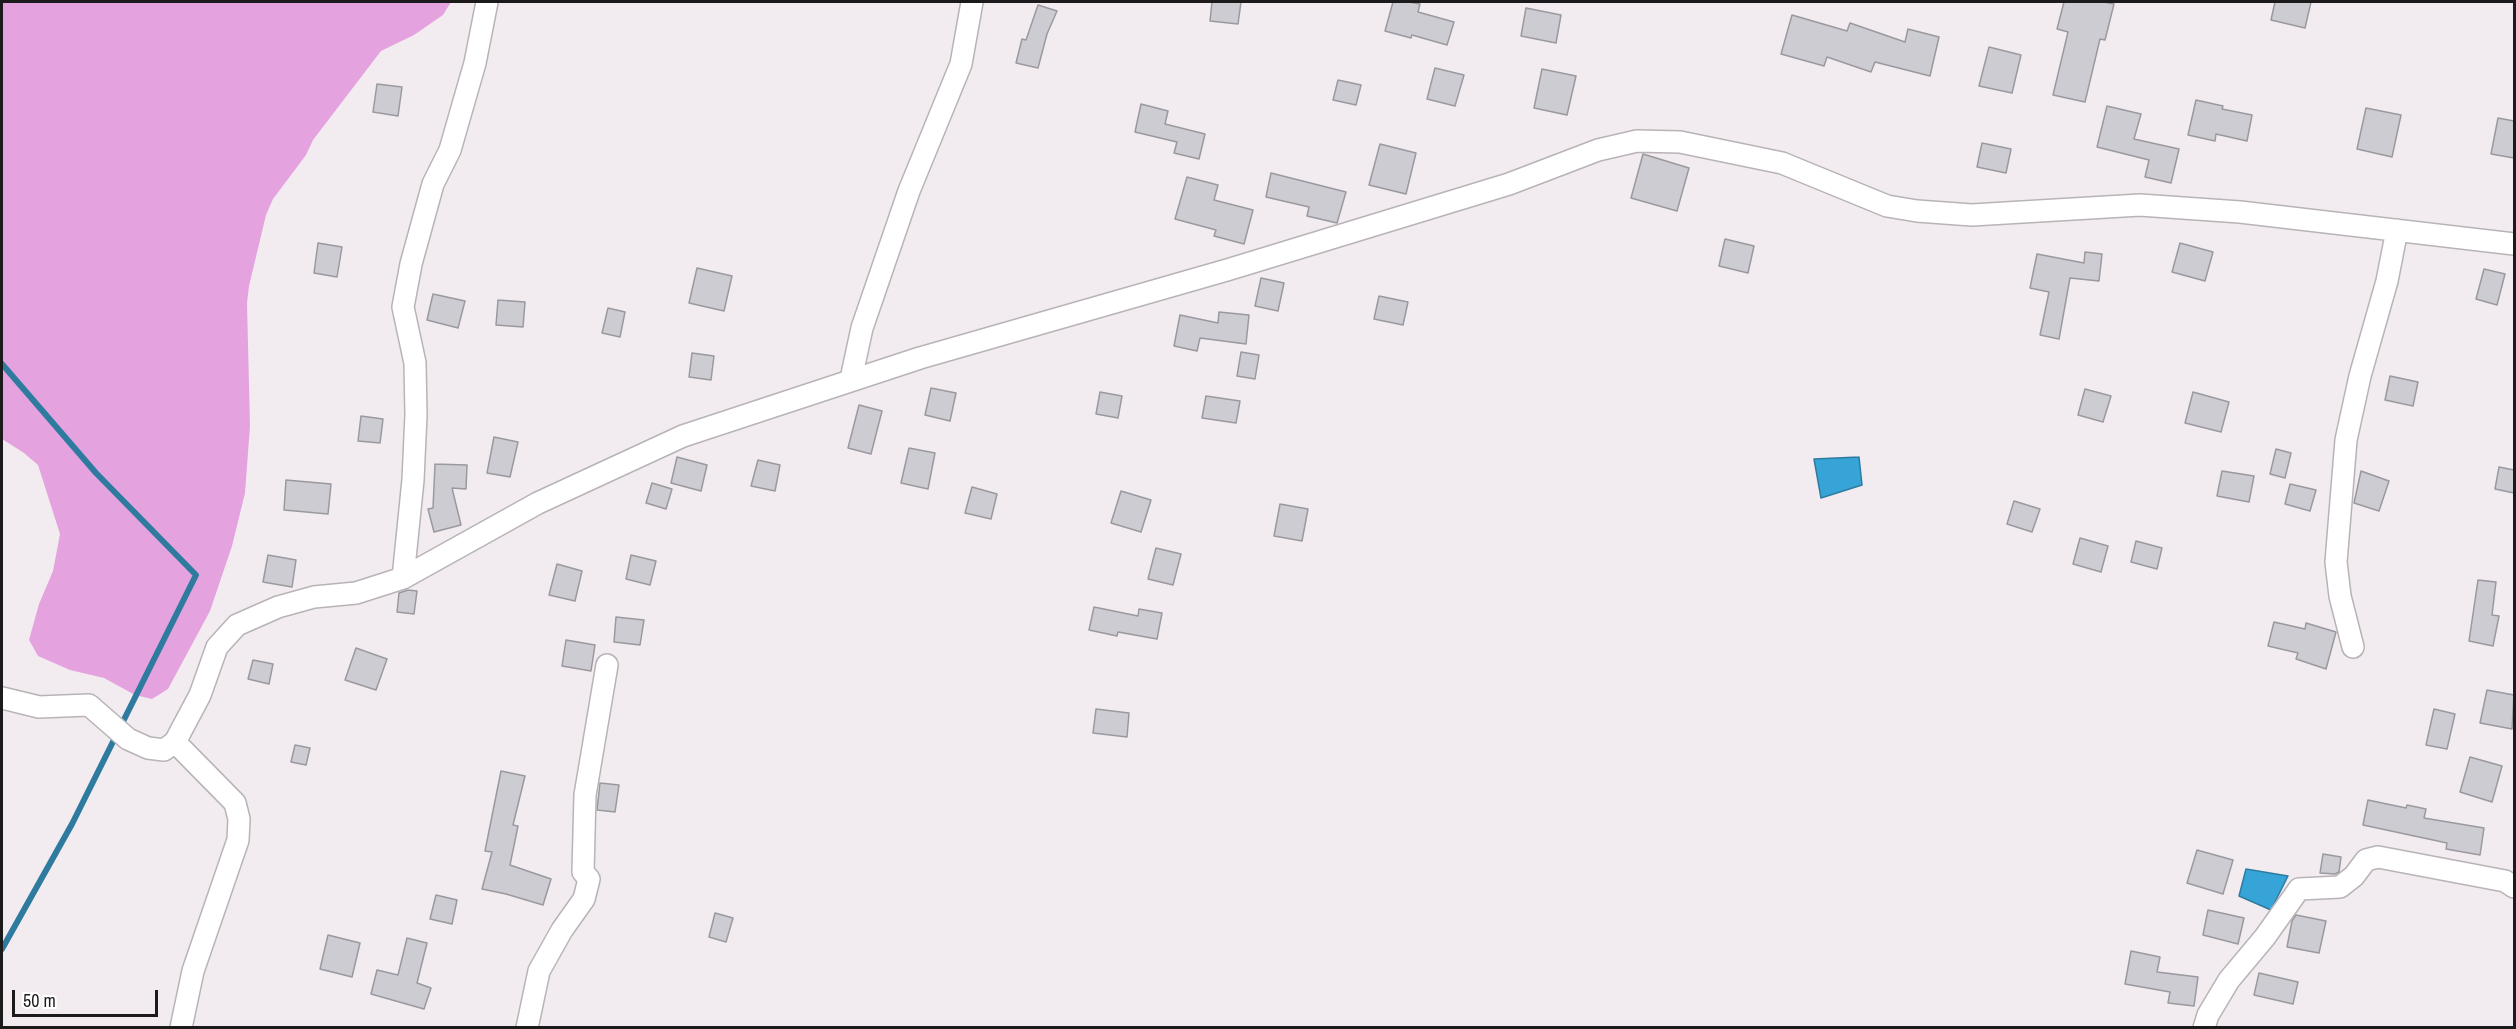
<!DOCTYPE html>
<style>
body{margin:0}
#map{position:relative;width:2516px;height:1029px;overflow:hidden;background:#f2ecf1;font-family:"Archivo Narrow",sans-serif}
canvas{display:block}
.frame{position:absolute;inset:0;border:3px solid #1c1a1b;pointer-events:none}
.scale{position:absolute;left:12px;top:990px;width:146px;height:27px;box-sizing:border-box;border:3px solid #1c1a1b;border-top:0;padding-left:8px;font-size:18px;line-height:21px;white-space:nowrap;color:#1c1a1b;-webkit-text-stroke:4px #fff;paint-order:stroke}
</style>
<div id="map">
<canvas width="2516" height="1029"></canvas>
<div class="frame"></div>
<div class="scale">50 m</div>
</div>
<script>
const c = document.querySelector('canvas').getContext('2d');
c.lineJoin = 'round';
function fillPath(path, color) {
  c.fillStyle = color;
  c.fill(path, 'evenodd');
}
function poly(rows) {
  const path = new Path2D();
  for (const r of rows) {
    path.moveTo(r[0], r[1]);
    for (let i = 2; i < r.length; i += 2) path.lineTo(r[i], r[i + 1]);
  }
  return path;
}
function trace(path, color, width, dash) {
  c.strokeStyle = color;
  c.lineWidth = width;
  c.lineCap = dash ? 'butt' : 'round';
  c.setLineDash(dash || []);
  c.stroke(path);
}
fillPath(poly([
 [2,2,451,2,443,15,414,35,381,51,313,140,306,155,273,199,266,215,249,286,247,303,250,426,245,493,232,546,210,611,168,689,152,699,135,695,104,678,70,670,38,656,29,640,39,604,53,571,60,534,38,465,24,453,2,439]
]), '#e4a3df');
const water = poly([
 [1859,457,1862,485,1821,498,1814,459,1859,457],
 [2246,869,2288,876,2271,910,2239,896,2246,869]
]);
fillPath(water, '#37a4d7');
trace(water, '#2f7b9f', 1.5);
trace(poly([
 [2,364,96,473,196,575,72,824,2,949]
]), '#2f7b9f', 6);
const building = poly([
 [1212,2,1241,2,1238,24,1210,21,1212,2],
 [1393,2,1409,2,1420,4,1418,12,1454,22,1447,45,1412,35,1411,38,1385,31,1393,2],
 [2064,2,2104,2,2114,4,2105,40,2100,39,2085,102,2053,95,2068,32,2057,29,2064,2],
 [2275,2,2311,2,2305,28,2271,20,2275,2],
 [1038,5,1057,11,1047,34,1038,68,1016,63,1022,39,1026,40,1038,5],
 [1526,8,1561,15,1556,43,1521,36,1526,8],
 [1792,15,1847,31,1850,23,1905,42,1908,29,1939,37,1930,76,1875,62,1871,72,1827,57,1824,66,1781,54,1792,15],
 [1989,47,2021,55,2012,93,1979,86,1989,47],
 [1435,68,1464,75,1455,106,1427,99,1435,68],
 [1542,69,1576,76,1567,115,1534,108,1542,69],
 [1338,80,1361,85,1356,105,1333,100,1338,80],
 [377,84,402,87,398,116,373,112,377,84],
 [2196,100,2223,106,2222,109,2252,115,2247,141,2216,134,2215,141,2188,135,2196,100],
 [1141,104,1168,111,1165,124,1205,134,1199,159,1174,153,1177,142,1135,132,1141,104],
 [2107,106,2141,114,2134,139,2179,149,2171,183,2145,177,2149,160,2097,147,2107,106],
 [2366,108,2401,115,2392,157,2357,149,2366,108],
 [2498,118,2514,121,2514,158,2491,154,2498,118],
 [1982,143,2011,149,2006,173,1977,167,1982,143],
 [1380,144,1416,153,1406,194,1369,185,1380,144],
 [1643,154,1689,168,1677,211,1631,198,1643,154],
 [1271,173,1346,192,1337,223,1307,216,1309,207,1266,197,1271,173],
 [1187,177,1218,185,1214,200,1253,210,1244,244,1214,236,1216,230,1175,219,1187,177],
 [1725,239,1754,246,1748,273,1719,266,1725,239],
 [318,243,342,247,337,277,314,273,318,243],
 [2180,243,2213,252,2205,281,2172,272,2180,243],
 [2085,252,2102,254,2099,281,2070,278,2059,339,2040,335,2049,292,2030,288,2037,254,2084,263,2085,252],
 [697,268,732,276,724,311,689,303,697,268],
 [2484,269,2505,274,2497,305,2476,299,2484,269],
 [1261,278,1284,283,1278,311,1255,306,1261,278],
 [433,294,465,301,458,328,427,320,433,294],
 [1379,296,1408,302,1403,325,1374,319,1379,296],
 [498,300,525,302,523,327,496,325,498,300],
 [608,308,625,312,620,337,602,333,608,308],
 [1219,312,1249,315,1246,344,1200,338,1197,351,1174,346,1180,315,1218,323,1219,312],
 [1241,352,1259,355,1255,379,1237,376,1241,352],
 [692,353,714,356,711,380,689,377,692,353],
 [2390,376,2418,382,2413,406,2385,400,2390,376],
 [931,388,956,393,950,421,925,415,931,388],
 [2085,389,2111,396,2103,422,2078,415,2085,389],
 [1100,392,1122,396,1118,418,1096,414,1100,392],
 [2193,392,2229,402,2221,432,2185,423,2193,392],
 [1206,396,1240,401,1236,423,1202,418,1206,396],
 [859,405,882,411,871,454,848,448,859,405],
 [361,416,383,419,380,443,358,441,361,416],
 [494,437,518,442,510,477,487,473,494,437],
 [909,448,935,453,928,489,901,483,909,448],
 [2276,449,2291,453,2285,478,2270,474,2276,449],
 [677,457,707,465,701,491,671,483,677,457],
 [758,460,780,465,775,491,751,486,758,460],
 [435,464,467,465,466,489,452,488,461,525,434,532,428,509,433,508,435,464],
 [2499,467,2514,470,2514,493,2495,489,2499,467],
 [2222,471,2254,476,2249,502,2217,496,2222,471],
 [2361,471,2389,481,2379,511,2354,503,2361,471],
 [286,480,331,484,328,514,284,510,286,480],
 [652,483,672,489,666,509,646,503,652,483],
 [2290,484,2316,490,2310,511,2285,504,2290,484],
 [972,487,997,494,991,519,965,513,972,487],
 [1121,491,1151,500,1141,532,1111,523,1121,491],
 [2014,501,2040,509,2032,532,2007,524,2014,501],
 [1280,504,1308,509,1302,541,1274,536,1280,504],
 [2080,538,2108,546,2101,572,2073,564,2080,538],
 [2136,541,2162,548,2157,569,2131,562,2136,541],
 [1156,548,1181,554,1173,585,1148,579,1156,548],
 [268,555,296,560,292,587,263,582,268,555],
 [631,555,656,561,650,585,626,579,631,555],
 [557,564,582,571,575,601,549,595,557,564],
 [2478,580,2496,582,2492,615,2499,616,2493,646,2469,641,2478,580],
 [408,590,417,591,414,614,397,612,399,593,408,590],
 [1094,607,1138,616,1139,609,1162,613,1157,639,1118,632,1117,636,1089,630,1094,607],
 [616,617,644,620,640,645,614,642,616,617],
 [2274,622,2305,629,2306,623,2336,632,2326,669,2296,659,2298,653,2268,646,2274,622],
 [566,640,595,645,591,671,562,666,566,640],
 [356,648,387,659,376,690,345,680,356,648],
 [253,660,273,664,269,684,248,679,253,660],
 [2487,690,2514,695,2512,729,2480,723,2487,690],
 [1096,709,1129,713,1127,737,1093,733,1096,709],
 [2434,709,2455,714,2447,749,2426,745,2434,709],
 [295,745,310,748,306,765,291,762,295,745],
 [2470,757,2502,766,2492,802,2460,792,2470,757],
 [501,771,525,776,513,825,518,826,510,865,551,879,543,905,506,894,482,889,492,852,485,851,501,771],
 [600,783,619,785,615,812,597,810,600,783],
 [2368,800,2406,808,2407,805,2426,809,2424,818,2484,828,2480,855,2446,849,2447,843,2363,825,2368,800],
 [2197,850,2233,860,2223,894,2187,883,2197,850],
 [2323,854,2341,857,2339,872,2335,874,2320,873,2323,854],
 [436,895,457,900,452,924,430,919,436,895],
 [2208,910,2244,918,2238,944,2203,935,2208,910],
 [715,913,733,918,726,942,709,937,715,913],
 [2296,915,2326,921,2319,953,2287,947,2292,921,2296,915],
 [328,935,360,943,352,977,320,969,328,935],
 [407,938,427,943,417,983,431,988,424,1009,371,994,377,970,398,975,407,938],
 [2131,951,2160,957,2157,972,2198,977,2194,1006,2168,1003,2170,992,2125,984,2131,951],
 [2259,973,2298,982,2293,1004,2254,995,2259,973]
]);
fillPath(building, '#cdccd2');
trace(building, '#9a999e', 1.5);
const minor = poly([
 [851,379,862,328,909,191,961,64,972,2],
 [403,578,413,480,416,415,415,363,403,307,411,264,433,184,450,150,475,63,487,2],
 [2353,647,2340,596,2336,562,2346,440,2360,376,2387,281,2397,230],
 [2,698,39,707,89,705,128,739,148,748,164,750,175,742,200,695,217,647,237,625,278,607,314,597,356,593,403,578,538,503,683,436,920,358,1227,270,1509,184,1598,150,1637,141,1680,142,1782,163,1887,206,1917,211,1972,215,2140,205,2240,212,2514,244],
 [175,742,235,803,239,819,238,840,193,971,181,1028],
 [527,1028,539,971,562,930,584,899,589,879,583,872,585,795,607,665],
 [2204,1028,2208,1015,2229,980,2265,937,2299,889,2340,887,2354,876,2366,860,2378,857,2505,881,2514,887]
]);
trace(minor, '#b8b3b7', 24);
trace(minor, '#fff', 21);
</script>
